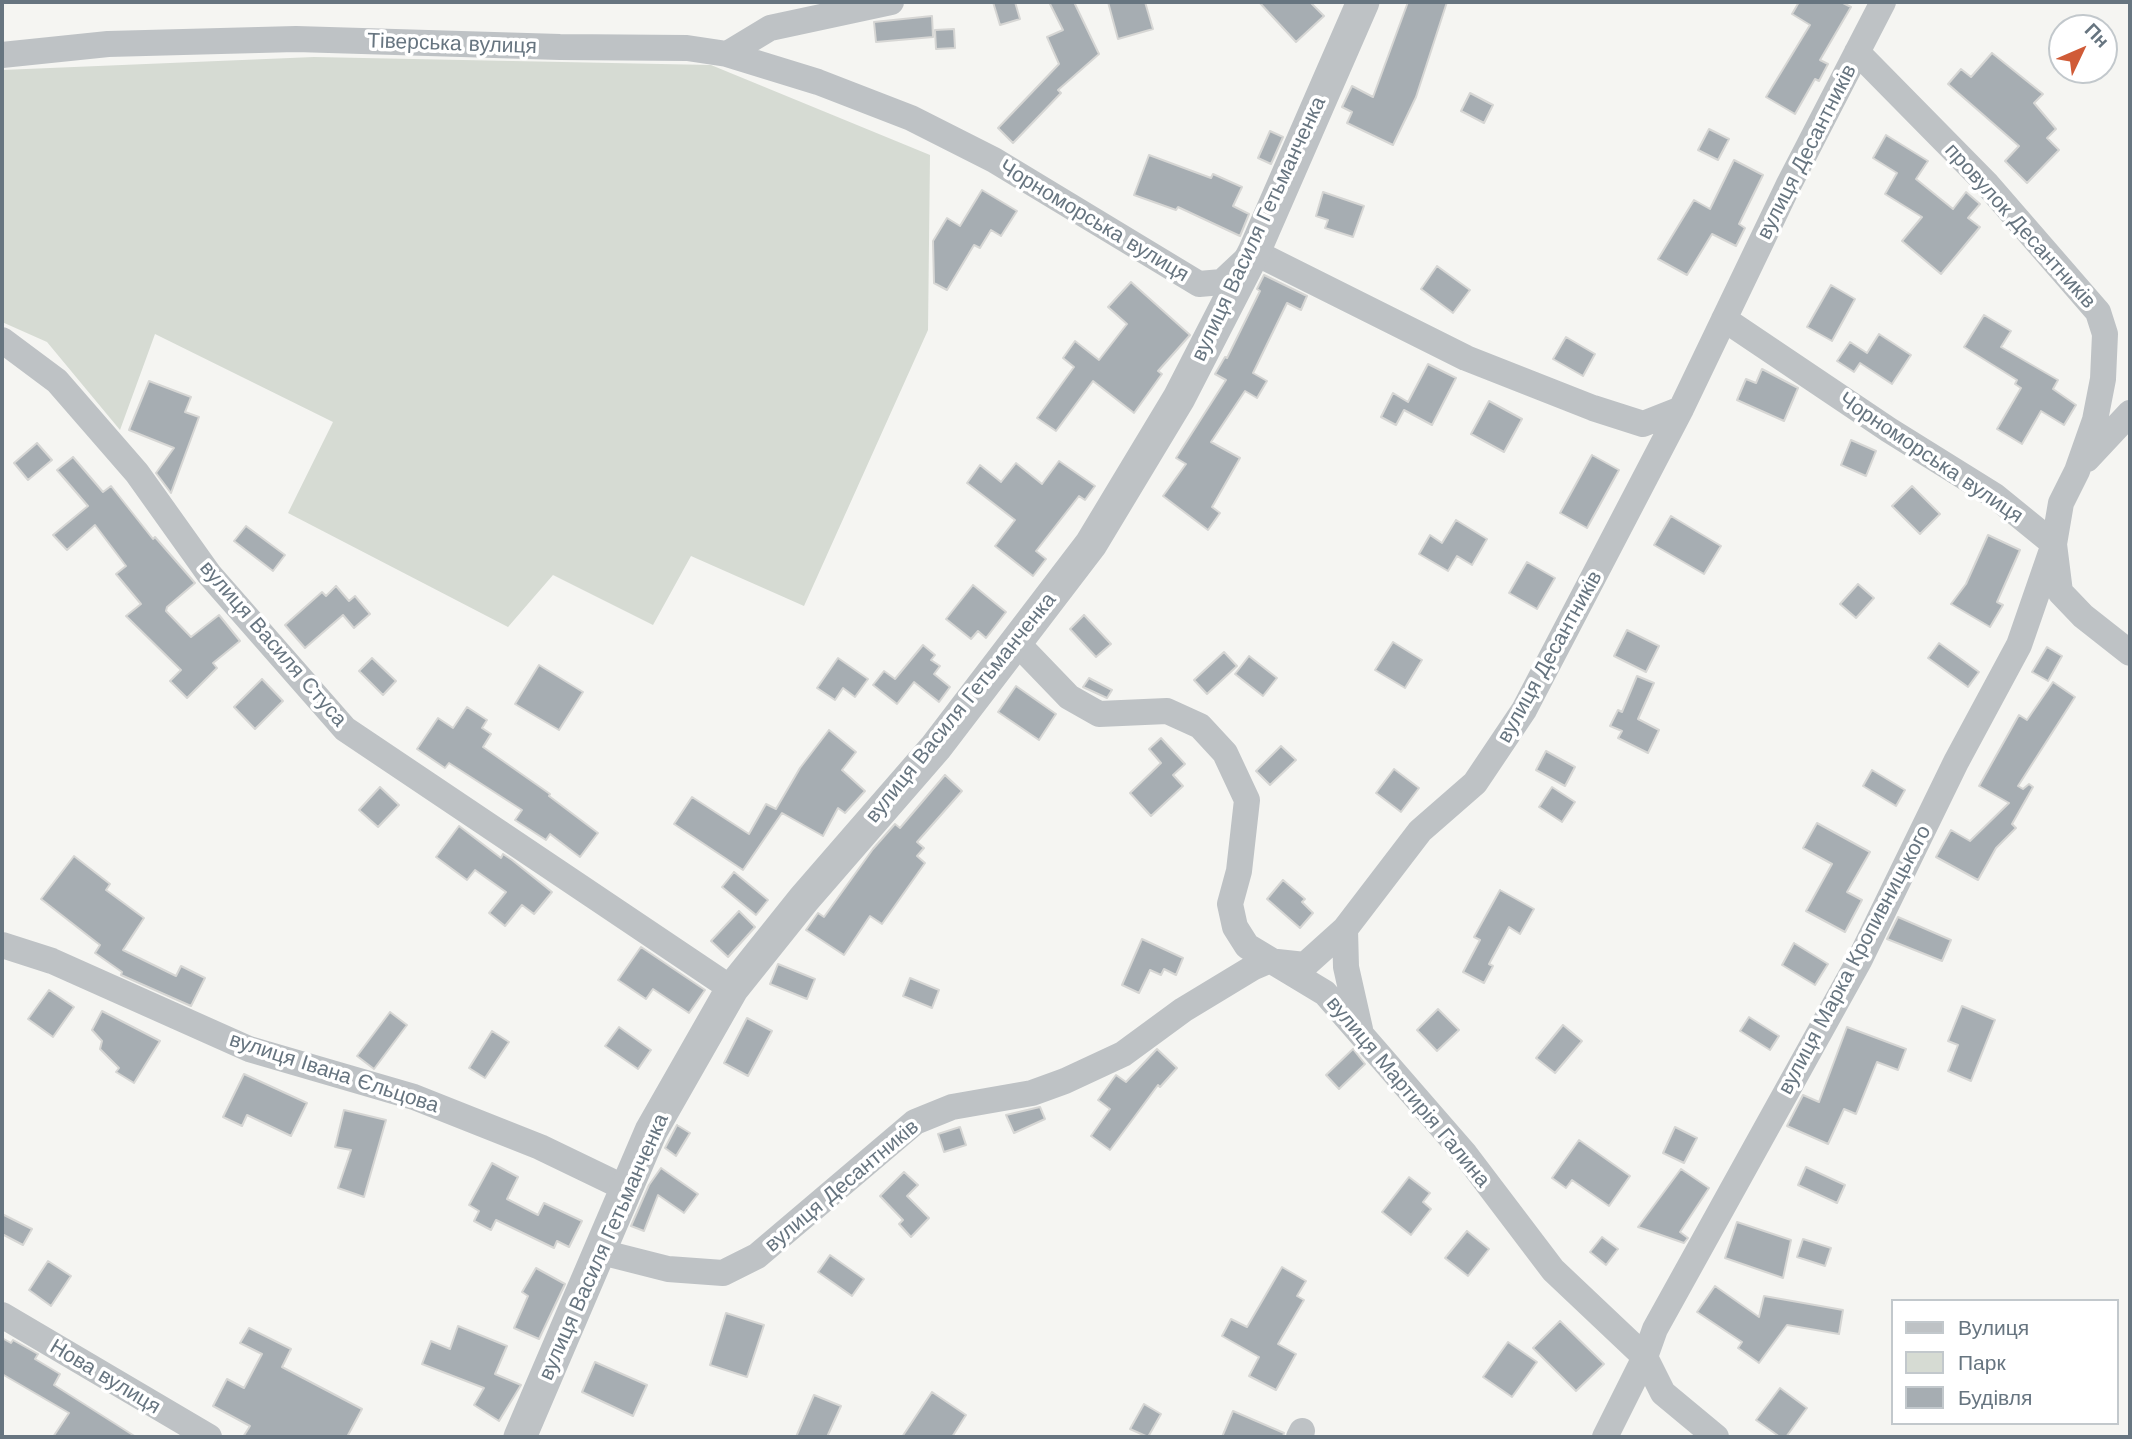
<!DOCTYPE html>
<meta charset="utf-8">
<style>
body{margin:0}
#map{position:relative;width:2132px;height:1439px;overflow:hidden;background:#f5f5f2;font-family:"Work Sans",sans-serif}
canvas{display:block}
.frame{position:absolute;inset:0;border:4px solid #677580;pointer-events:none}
.legend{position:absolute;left:1891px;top:1299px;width:228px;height:126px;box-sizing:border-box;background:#fff;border:2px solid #c2c8cc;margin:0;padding:9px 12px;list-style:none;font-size:21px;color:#677580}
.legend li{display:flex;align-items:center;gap:14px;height:35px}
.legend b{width:35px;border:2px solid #c2c8cc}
.north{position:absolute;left:2048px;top:14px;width:70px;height:70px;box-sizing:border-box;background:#fff;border:2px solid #c2c8cc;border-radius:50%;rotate:46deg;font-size:19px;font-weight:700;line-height:28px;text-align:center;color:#677580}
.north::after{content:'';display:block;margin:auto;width:24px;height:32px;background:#d05b37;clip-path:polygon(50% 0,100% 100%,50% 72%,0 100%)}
</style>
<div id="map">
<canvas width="2132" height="1439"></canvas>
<div class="frame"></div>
<ul class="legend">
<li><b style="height:9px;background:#bec2c5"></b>Вулиця</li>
<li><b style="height:19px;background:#d6dbd3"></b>Парк</li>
<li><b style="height:19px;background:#a6adb2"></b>Будівля</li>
</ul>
<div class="north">Пн</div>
</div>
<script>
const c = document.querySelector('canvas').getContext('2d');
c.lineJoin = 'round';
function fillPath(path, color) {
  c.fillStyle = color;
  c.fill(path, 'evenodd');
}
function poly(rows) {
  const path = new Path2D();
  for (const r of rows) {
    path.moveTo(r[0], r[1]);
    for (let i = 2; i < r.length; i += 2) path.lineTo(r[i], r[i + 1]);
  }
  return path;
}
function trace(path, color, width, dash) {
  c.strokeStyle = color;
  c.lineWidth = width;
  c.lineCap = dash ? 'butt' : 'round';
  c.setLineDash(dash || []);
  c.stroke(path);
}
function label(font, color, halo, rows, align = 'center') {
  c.font = font + ' "Work Sans",sans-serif';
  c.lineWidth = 7;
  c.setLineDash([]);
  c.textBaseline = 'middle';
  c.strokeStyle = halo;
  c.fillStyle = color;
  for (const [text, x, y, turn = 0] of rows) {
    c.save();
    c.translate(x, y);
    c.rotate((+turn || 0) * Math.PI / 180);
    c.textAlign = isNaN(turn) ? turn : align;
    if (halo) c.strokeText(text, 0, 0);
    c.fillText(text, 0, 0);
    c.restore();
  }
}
fillPath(poly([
 [314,57,711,65,930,155,928,330,804,606,691,556,653,625,553,575,508,627,288,513,333,422,155,334,120,430,47,342,2,322,2,70]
]), '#d6dbd3');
const building = poly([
 [993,2,1015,2,1020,19,1000,25,993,2],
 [1049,2,1074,2,1099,54,1058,90,1061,93,1013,143,998,128,1059,64,1047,37,1063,30,1049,2],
 [1108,2,1145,2,1153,29,1118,39,1108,2],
 [1259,2,1310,2,1324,16,1296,42,1259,2],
 [1408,2,1447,2,1416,97,1393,145,1347,123,1352,112,1342,107,1352,86,1373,97,1408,2],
 [1799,2,1841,2,1851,7,1820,60,1828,64,1819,81,1815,79,1795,114,1766,97,1810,25,1792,14,1799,2],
 [932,16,933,37,876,42,874,22,932,16],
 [954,29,955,48,936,49,935,30,954,29],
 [1992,53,2043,94,2034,103,2056,129,2047,138,2059,150,2027,183,2005,161,2019,146,1948,84,1961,69,1971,77,1992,53],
 [1470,93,1493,105,1484,123,1461,111,1470,93],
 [1709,129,1729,139,1718,160,1698,150,1709,129],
 [1270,131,1283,137,1271,164,1258,158,1270,131],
 [1886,135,1928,161,1916,179,1953,209,1966,192,1980,204,1968,218,1980,227,1941,274,1902,241,1922,217,1885,194,1897,173,1873,158,1886,135],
 [1149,155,1211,178,1213,174,1242,187,1233,206,1249,214,1240,236,1178,207,1176,210,1134,195,1149,155],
 [1734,160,1763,175,1739,224,1745,228,1736,246,1712,234,1687,275,1658,259,1694,200,1710,209,1734,160],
 [982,190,1017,211,1001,236,991,230,980,248,974,245,947,290,934,283,933,241,947,218,960,226,982,190],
 [1323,192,1364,206,1353,237,1325,228,1328,220,1316,216,1323,192],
 [1437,266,1470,290,1453,313,1421,289,1437,266],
 [1264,275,1307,296,1301,310,1287,303,1253,373,1267,381,1257,398,1245,391,1211,442,1240,458,1212,507,1220,513,1208,530,1163,496,1186,464,1176,458,1226,380,1215,374,1225,357,1227,358,1260,291,1257,289,1264,275],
 [1131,282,1190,335,1158,371,1162,374,1134,413,1093,381,1056,431,1037,418,1074,367,1063,358,1075,341,1099,360,1127,324,1108,307,1131,282],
 [1831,285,1855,299,1832,341,1807,327,1831,285],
 [1984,315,2011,331,2001,347,2058,380,2053,389,2076,405,2064,425,2041,411,2022,444,1997,429,2021,388,2015,384,2017,380,1964,347,1984,315],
 [1879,334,1911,355,1892,384,1860,363,1854,372,1837,361,1850,342,1867,353,1879,334],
 [1566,337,1595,354,1583,376,1553,359,1566,337],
 [1428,364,1456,378,1432,425,1404,410,1396,425,1381,417,1393,393,1408,402,1428,364],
 [1762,369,1798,388,1784,421,1737,400,1746,379,1756,383,1762,369],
 [149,381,191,397,185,412,199,417,171,493,156,473,174,448,129,430,149,381],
 [1489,401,1522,419,1504,452,1471,434,1489,401],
 [1851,440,1876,451,1866,476,1841,465,1851,440],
 [37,443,52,460,28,480,14,463,37,443],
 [1592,455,1619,470,1587,528,1560,513,1592,455],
 [73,457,103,492,111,486,153,539,155,537,195,583,167,607,166,611,191,637,219,615,240,641,213,663,217,668,187,698,170,681,181,670,126,616,141,604,116,574,126,566,95,525,67,550,53,535,88,506,57,470,73,457],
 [1059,461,1095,486,1085,500,1079,496,1036,551,1046,559,1033,576,995,546,1015,520,967,483,980,465,1001,482,1016,463,1042,484,1059,461],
 [1912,486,1940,514,1920,534,1892,506,1912,486],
 [1671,516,1721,546,1704,574,1654,545,1671,516],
 [1456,520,1487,539,1472,565,1457,556,1448,571,1419,554,1430,535,1442,543,1456,520],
 [246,526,285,555,273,571,234,541,246,526],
 [1988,535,2020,550,1997,602,2003,605,1990,627,1951,604,1966,584,1988,535],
 [1527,562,1555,578,1537,609,1509,593,1527,562],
 [1858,584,1874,598,1856,618,1840,604,1858,584],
 [973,585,1006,612,986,638,978,631,971,639,946,619,973,585],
 [336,586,349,601,355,596,370,614,354,628,343,615,305,648,285,625,322,592,326,596,336,586],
 [1084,615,1111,644,1096,657,1070,629,1084,615],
 [1627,630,1659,646,1646,672,1614,656,1627,630],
 [1393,642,1422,660,1405,688,1375,670,1393,642],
 [1939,643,1979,672,1968,687,1928,658,1939,643],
 [923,645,935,655,931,660,940,666,934,674,950,687,939,702,914,682,897,704,873,685,884,671,895,679,923,645],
 [2047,647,2062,656,2048,681,2032,672,2047,647],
 [1224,652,1237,666,1207,694,1194,680,1224,652],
 [1249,656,1277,678,1263,696,1235,674,1249,656],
 [372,658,396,681,383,695,359,671,372,658],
 [838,658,868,679,855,697,843,688,835,700,817,688,838,658],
 [539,665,583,692,559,730,515,704,539,665],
 [1637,676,1654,683,1638,719,1659,730,1648,753,1618,738,1622,731,1610,726,1618,710,1622,712,1637,676],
 [1089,678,1112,690,1107,698,1083,687,1089,678],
 [262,679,283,701,255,729,234,707,262,679],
 [2053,682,2075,697,2018,786,2023,789,2029,784,2033,787,2012,824,2016,828,1996,848,1978,880,1936,857,1951,830,1970,841,2009,803,1979,786,2019,715,2027,720,2053,682],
 [1016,686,1056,714,1039,740,998,712,1016,686],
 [467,707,487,720,482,728,491,734,483,747,550,794,549,796,598,833,580,857,550,834,546,840,515,820,522,810,449,763,445,768,417,749,438,718,453,728,467,707],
 [829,730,856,752,842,770,865,791,845,813,838,808,823,836,782,813,743,870,674,824,692,797,749,834,766,804,776,809,800,768,829,730],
 [1161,738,1185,764,1173,775,1183,786,1151,816,1130,793,1161,763,1149,749,1161,738],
 [1281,746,1296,760,1270,785,1256,771,1281,746],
 [1546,751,1575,767,1565,786,1536,770,1546,751],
 [1394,769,1419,788,1401,812,1376,793,1394,769],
 [1872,770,1905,790,1896,806,1863,786,1872,770],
 [945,775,962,791,917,842,924,848,917,856,925,863,882,924,870,916,844,955,806,930,818,913,824,917,873,849,895,824,900,828,945,775],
 [380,787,399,805,378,827,359,810,380,787],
 [1552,787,1575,802,1562,822,1539,807,1552,787],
 [1817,823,1870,852,1847,892,1862,900,1845,932,1806,911,1832,864,1803,848,1817,823],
 [459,826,501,858,503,854,512,860,552,892,534,914,522,905,505,926,489,913,506,892,475,870,467,880,436,857,459,826],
 [74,856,110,884,106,890,144,918,123,950,176,976,181,966,205,978,191,1006,121,975,122,972,95,953,100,945,41,899,74,856],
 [734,872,768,900,756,915,722,887,734,872],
 [1283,880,1305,899,1302,902,1313,913,1300,928,1267,899,1283,880],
 [1500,890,1534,909,1520,934,1509,927,1489,964,1493,966,1484,983,1463,972,1480,940,1474,937,1500,890],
 [739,911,755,927,728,957,711,941,739,911],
 [1898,917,1951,940,1942,961,1887,939,1898,917],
 [1142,939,1183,958,1176,975,1164,969,1161,975,1150,970,1139,993,1122,985,1142,939],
 [1794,943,1828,964,1815,985,1782,965,1794,943],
 [641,947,705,990,689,1013,653,989,646,999,618,980,641,947],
 [778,964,815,979,807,999,770,984,778,964],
 [910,978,939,990,932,1008,903,996,910,978],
 [49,990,74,1007,53,1037,28,1019,49,990],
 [1962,1006,1995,1020,1971,1081,1948,1071,1958,1045,1948,1041,1962,1006],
 [1438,1009,1459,1030,1437,1051,1417,1030,1438,1009],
 [102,1011,160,1041,134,1083,116,1072,119,1068,100,1049,102,1041,92,1030,102,1011],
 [390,1012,407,1025,374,1069,357,1056,390,1012],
 [1749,1017,1779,1036,1770,1050,1740,1031,1749,1017],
 [747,1018,772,1031,748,1076,724,1063,747,1018],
 [1563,1025,1582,1041,1555,1073,1536,1058,1563,1025],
 [619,1027,651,1050,638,1069,605,1046,619,1027],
 [1847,1027,1906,1049,1898,1070,1877,1062,1856,1114,1844,1109,1828,1144,1787,1126,1803,1095,1819,1102,1847,1027],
 [492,1031,509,1042,485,1078,469,1068,492,1031],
 [1157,1049,1177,1068,1160,1087,1158,1085,1110,1150,1091,1136,1110,1109,1098,1100,1116,1075,1126,1082,1157,1049],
 [1353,1049,1365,1064,1339,1089,1326,1075,1353,1049],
 [244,1074,307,1103,291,1136,247,1115,242,1126,223,1117,244,1074],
 [1040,1107,1045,1119,1014,1133,1006,1115,1040,1107],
 [344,1110,386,1120,364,1197,338,1188,351,1150,335,1147,344,1110],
 [677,1125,690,1133,676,1156,665,1148,677,1125],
 [960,1127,966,1145,944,1152,938,1134,960,1127],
 [1675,1127,1697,1138,1684,1163,1663,1153,1675,1127],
 [1579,1140,1630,1176,1609,1206,1572,1180,1566,1188,1552,1178,1579,1140],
 [492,1163,518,1177,507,1199,538,1215,544,1203,582,1221,569,1247,557,1241,554,1248,496,1220,491,1230,474,1221,479,1211,469,1205,492,1163],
 [1806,1167,1845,1185,1837,1203,1798,1185,1806,1167],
 [661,1168,698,1194,684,1213,658,1195,644,1231,631,1226,649,1185,661,1168],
 [1681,1169,1709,1188,1680,1232,1688,1238,1684,1243,1638,1227,1681,1169],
 [904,1172,918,1185,907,1196,929,1218,911,1237,899,1224,903,1220,880,1196,904,1172],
 [1409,1177,1430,1193,1423,1202,1431,1209,1411,1235,1382,1212,1409,1177],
 [2,1214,32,1229,23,1245,2,1234,2,1214],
 [1737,1222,1791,1240,1783,1278,1725,1258,1737,1222],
 [1467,1231,1489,1249,1468,1276,1445,1258,1467,1231],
 [1602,1237,1618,1249,1606,1265,1590,1252,1602,1237],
 [1803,1239,1831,1248,1825,1266,1797,1257,1803,1239],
 [830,1255,864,1279,852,1296,818,1272,830,1255],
 [48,1261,71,1276,51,1306,29,1290,48,1261],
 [1282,1267,1306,1281,1297,1296,1304,1300,1278,1344,1296,1354,1276,1390,1249,1376,1259,1357,1222,1336,1231,1319,1247,1327,1282,1267],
 [536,1268,565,1284,539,1339,514,1328,528,1296,522,1292,536,1268],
 [1715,1286,1759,1317,1764,1296,1843,1310,1839,1334,1787,1325,1759,1363,1738,1348,1742,1342,1697,1312,1715,1286],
 [726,1313,764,1325,747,1377,710,1365,726,1313],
 [1560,1321,1604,1364,1576,1391,1533,1348,1560,1321],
 [458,1326,507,1346,495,1374,521,1385,499,1421,474,1405,484,1388,422,1364,431,1341,450,1349,458,1326],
 [249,1328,291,1349,282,1367,362,1409,347,1437,243,1437,250,1426,213,1406,227,1379,244,1388,262,1354,240,1343,249,1328],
 [2,1338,11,1343,13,1340,38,1354,35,1359,60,1374,54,1385,136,1437,53,1437,69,1413,2,1374,2,1338],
 [1508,1342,1537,1362,1512,1397,1483,1377,1508,1342],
 [595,1362,647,1385,633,1416,582,1392,595,1362],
 [1780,1388,1807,1408,1786,1437,1780,1437,1756,1420,1780,1388],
 [932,1392,966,1415,952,1437,902,1437,932,1392],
 [814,1395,841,1406,827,1437,796,1437,814,1395],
 [1144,1404,1161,1414,1148,1437,1130,1429,1144,1404],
 [1233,1411,1284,1433,1283,1437,1222,1437,1233,1411]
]);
fillPath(building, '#a6adb2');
trace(building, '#d6d6d4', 2);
trace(poly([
 [727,54,818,82,911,118,994,160,1199,284,1222,282,1254,252,1466,358,1593,408,1643,424,1681,409],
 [2,55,108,44,296,39,560,47,687,48,727,54,770,28,891,2],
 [1724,319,1889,430,1995,496,2054,544,2060,592,2083,616,2130,653],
 [2,340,57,381,137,473,209,574,345,729,732,989],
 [2087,459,2130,413],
 [1016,642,1069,697,1099,714,1167,711,1200,726,1225,753,1247,800,1239,871,1230,904,1235,927,1247,946,1325,993,1465,1154,1553,1270,1645,1357,1663,1393,1716,1437],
 [1345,929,1346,967,1360,1029],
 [2,945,52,961,249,1049,414,1097,540,1147,625,1188],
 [601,1252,668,1269,723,1273,757,1256,915,1122,952,1107,1032,1093,1065,1081,1123,1054,1183,1010,1254,967,1268,961,1305,965,1345,929,1420,831,1475,783,1524,710,1681,409,1788,186,1883,2],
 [2,1315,209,1437],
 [1299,1437,1302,1431],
 [1605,1437,1645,1357,1655,1329,1859,961,1956,762,2019,645,2054,544,2061,503,2077,471,2095,420,2103,379,2105,334,2098,312,1986,183,1857,52]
]), '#bec2c5', 26);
trace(poly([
 [520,1437,651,1131,732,989,804,899,936,747,1091,544,1179,398,1254,252,1363,2]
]), '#bec2c5', 33);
label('21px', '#677580', '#fff', [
 ["Тіверська вулиця",452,44,2],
 ["вулиця Десантників",1807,152,-63],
 ["Чорноморська вулиця",1094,221,31],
 ["провулок Десантників",2020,226,48],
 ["вулиця Василя Гетьманченка",1259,229,-65],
 ["Чорноморська вулиця",1931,458,34],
 ["вулиця Василя Стуса",273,644,49],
 ["вулиця Десантників",1550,657,-61],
 ["вулиця Василя Гетьманченка",961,708,-51],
 ["вулиця Марка Кропивницького",1855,960,-62],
 ["вулиця Івана Єльцова",334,1073,18],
 ["вулиця Мартирія Галина",1408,1092,50],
 ["вулиця Десантників",842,1186,-40],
 ["вулиця Василя Гетьманченка",604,1247,-66],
 ["Нова вулиця",105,1377,31]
]);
</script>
